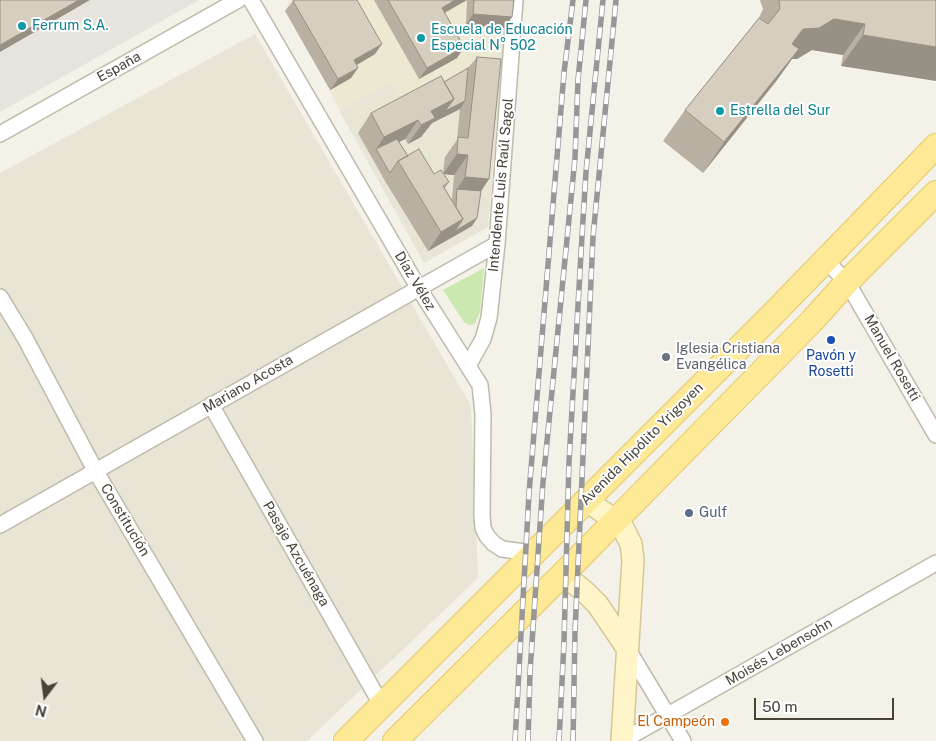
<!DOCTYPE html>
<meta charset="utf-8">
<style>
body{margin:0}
#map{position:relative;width:936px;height:741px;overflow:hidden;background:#f4f1e8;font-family:"Public Sans",sans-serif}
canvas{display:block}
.north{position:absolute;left:20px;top:671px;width:50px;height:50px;-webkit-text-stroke:4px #fff;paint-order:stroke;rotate:195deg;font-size:14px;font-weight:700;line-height:20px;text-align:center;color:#484237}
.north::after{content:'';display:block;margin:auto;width:18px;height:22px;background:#484237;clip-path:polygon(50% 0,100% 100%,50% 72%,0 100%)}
.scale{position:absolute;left:754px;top:698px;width:140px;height:22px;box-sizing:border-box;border:2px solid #484237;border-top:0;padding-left:6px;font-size:15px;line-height:18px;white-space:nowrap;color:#484237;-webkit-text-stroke:4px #fff;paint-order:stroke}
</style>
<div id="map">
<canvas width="936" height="741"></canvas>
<div class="north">N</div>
<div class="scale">50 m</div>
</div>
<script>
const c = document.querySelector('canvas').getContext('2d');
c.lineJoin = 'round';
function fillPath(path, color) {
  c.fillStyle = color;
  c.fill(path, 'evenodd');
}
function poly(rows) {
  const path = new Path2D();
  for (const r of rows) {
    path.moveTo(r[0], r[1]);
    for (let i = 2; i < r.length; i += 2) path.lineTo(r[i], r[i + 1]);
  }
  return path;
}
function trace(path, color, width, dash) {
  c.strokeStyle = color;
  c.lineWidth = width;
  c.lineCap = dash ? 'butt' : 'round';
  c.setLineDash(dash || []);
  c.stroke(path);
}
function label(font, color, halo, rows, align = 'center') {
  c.font = font + ' "Public Sans",sans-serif';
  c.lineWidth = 4;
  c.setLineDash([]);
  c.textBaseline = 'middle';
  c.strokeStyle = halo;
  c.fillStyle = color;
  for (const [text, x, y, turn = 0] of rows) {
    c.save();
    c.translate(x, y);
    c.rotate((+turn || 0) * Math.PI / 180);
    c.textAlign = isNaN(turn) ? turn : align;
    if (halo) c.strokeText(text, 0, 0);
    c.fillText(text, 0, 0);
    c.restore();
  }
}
fillPath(poly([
 [255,34,471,406,478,578,307,741,0,741,0,173],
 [503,51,488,227,424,263,339,110,392,81,406,105]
]), '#e8e4d6');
fillPath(poly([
 [0,0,199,0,0,112]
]), '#e7e3dd');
fillPath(poly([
 [290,0,507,0,503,51,406,105,392,81,339,110,330,90,285,11]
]), '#ede8d2');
fillPath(poly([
 [484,268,480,312,475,324,469,325,464,322,443,290]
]), '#cbe8b1');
const street = poly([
 [251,0,418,287,480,385,483,414,482,515,483,528,487,536,493,543,502,549,532,553],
 [0,134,238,0],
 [825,260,847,282,936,435],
 [0,297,25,338,95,470,255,741],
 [468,366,483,339,489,318,497,244,515,0],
 [211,405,381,704],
 [0,525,497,244],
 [627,648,683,741],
 [622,741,936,563]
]);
const secondary = poly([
 [585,500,615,520,623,528,631,544,633,560,622,741],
 [563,574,584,591,598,605,627,648]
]);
const primary = poly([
 [346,741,777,310,936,146],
 [395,741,563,574,812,321,847,282,936,193]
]);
trace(street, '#c0baab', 18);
trace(secondary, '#d4c898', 24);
trace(primary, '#e4c866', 26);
trace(street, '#fff', 15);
trace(secondary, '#fff5c8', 21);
trace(primary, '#fee997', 24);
const rail = poly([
 [515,741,529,493,564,73,573,0],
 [528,741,530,672,543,482,575,158,578,80,586,0],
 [559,741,564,642,569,462,582,236,586,172,603,0],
 [573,741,575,632,593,237,616,0]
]);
trace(rail, '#979797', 5.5);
trace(rail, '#fff', 4, [11]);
fillPath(poly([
 [374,0,467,0,445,13,464,47,457,58,419,79],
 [467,0,514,0,505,28,466,25],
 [760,0,936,0,841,66,843,55,812,50,797,59,792,59,777,80,703,173,663,141,685,110,759,18,763,9],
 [293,1,375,54,357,65,351,78,330,90,285,11],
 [477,57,481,191,477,218,472,226,428,251,385,181,358,133,371,113,444,82,468,68],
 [460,109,457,140,445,157,443,173,434,174,408,156,399,142,405,139,408,144,421,137,432,123],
 [443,174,454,175,452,200,445,188,449,182]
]), '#b8b1a3');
fillPath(poly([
 [79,0,90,0,0,52,0,45],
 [455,0,467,0,434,18,442,8],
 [473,14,512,17,505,28,466,25],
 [834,19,865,24,843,55,812,50,797,59,792,59,777,80,703,173,792,44,803,29],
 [863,35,936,47,936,81,841,66],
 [382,44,375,54,346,71,354,60],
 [464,47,457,58,419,79,427,68],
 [358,68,351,78,330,90,338,79],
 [454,99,465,101,460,109,432,123,421,137,408,144,431,111],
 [418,120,405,139,378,153,376,149,371,157,384,137],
 [457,154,468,155,454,175,443,174],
 [465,177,489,179,476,199,457,189],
 [477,218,472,226,428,251,441,232,463,219]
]), '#969085');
const building = poly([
 [0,0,79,0,0,45,0,0],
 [294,0,357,0,382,44,354,60,358,68,338,79,293,1,294,0],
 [388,0,455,0,442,8,464,47,427,68,388,0],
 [474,0,514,0,512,17,473,14,474,0],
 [779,0,936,0,936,47,863,35,865,24,834,19,819,28,803,29,792,44,799,49,724,142,685,110,759,18,768,24,780,9,779,0],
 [477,57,501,59,489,179,465,177,468,155,457,154,458,137,468,138,477,57],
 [468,68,465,101,445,111,454,99,444,82,468,68],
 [441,76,454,99,431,111,435,118,421,125,418,120,384,137,371,113,441,76],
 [397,139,408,156,398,161,390,173,376,149,397,139],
 [419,149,434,174,441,170,449,182,443,186,463,219,441,232,398,161,419,149],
 [457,189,481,191,477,218,455,231,463,219,456,207,457,189]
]);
fillPath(building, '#d6cebe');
trace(building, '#969085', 1);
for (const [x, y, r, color] of [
 [22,26,5,"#0f9aa8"],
 [421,38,5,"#0f9aa8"],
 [720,111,5,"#0f9aa8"],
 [831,340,5,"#1a4fb4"],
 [666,357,5,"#6b7280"],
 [689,513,5,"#5c6f8a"],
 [725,722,5,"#e8710a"]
]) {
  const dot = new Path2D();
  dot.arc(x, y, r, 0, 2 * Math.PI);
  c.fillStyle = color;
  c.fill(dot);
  trace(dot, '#fff', 2);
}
label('14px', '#0d838f', '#fff', [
 ["Ferrum S.A.",32,26],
 ["Escuela de Educación",431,30],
 ["Especial N° 502",431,46],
 ["Estrella del Sur",730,111]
], 'left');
label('14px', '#484237', '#fff', [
 ["España",119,67,-29],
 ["Intendente Luis Raúl Sagol",501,185,-85],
 ["Díaz Vélez",415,281,59],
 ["Manuel Rosetti",892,358,60],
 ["Mariano Acosta",248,384,-30],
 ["Avenida Hipólito Yrigoyen",642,444,-45],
 ["Constitución",125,520,59],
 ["Pasaje Azcuénaga",296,554,60],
 ["Moisés Lebensohn",779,652,-30]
]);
label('14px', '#5b616d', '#fff', [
 ["Iglesia Cristiana",676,349],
 ["Evangélica",676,365]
], 'left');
label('14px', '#164399', '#fff', [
 ["Pavón y",831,356],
 ["Rosetti",831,372]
]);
label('14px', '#4e5e75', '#fff', [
 ["Gulf",699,513]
], 'left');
label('14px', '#c56008', '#fff', [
 ["El Campeón",715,722]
], 'right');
</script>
